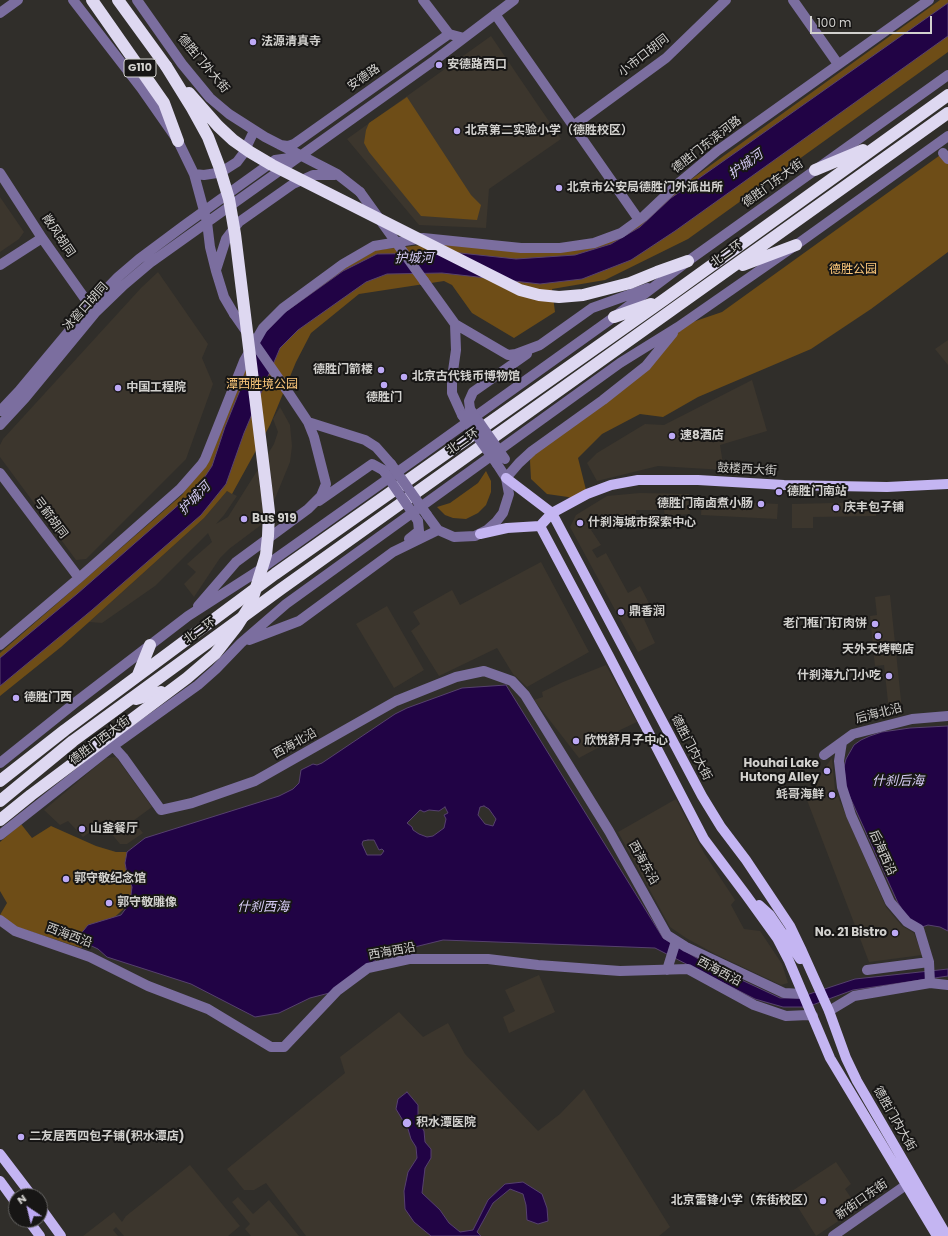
<!DOCTYPE html>
<meta charset="utf-8">
<style>
body{margin:0}
#map{position:relative;width:948px;height:1236px;overflow:hidden;background:#302e2a;font-family:Poppins,sans-serif}
canvas{display:block}
.north{position:absolute;left:8px;top:1188px;width:40px;height:40px;box-sizing:border-box;background:#171615;border:1px solid #62615f;border-radius:50%;rotate:325deg;font-size:11px;font-weight:700;line-height:16px;text-align:center;color:#d2d1ce}
.north::after{content:'';display:block;margin:auto;width:14px;height:18px;background:#bda9f5;clip-path:polygon(50% 0,100% 100%,50% 72%,0 100%)}
.scale{position:absolute;left:810px;top:16px;width:122px;height:18px;box-sizing:border-box;border:2px solid #d2d1ce;border-top:0;padding-left:5px;font-size:12px;line-height:14px;white-space:nowrap;color:#d2d1ce;-webkit-text-stroke:3px #171615;paint-order:stroke}
</style>
<div id="map">
<canvas width="948" height="1236"></canvas>
<div class="north">N</div>
<div class="scale">100 m</div>
</div>
<script>
const c = document.querySelector('canvas').getContext('2d');
c.lineJoin = 'round';
function fillPath(path, color) {
  c.fillStyle = color;
  c.fill(path, 'evenodd');
}
function poly(rows) {
  const path = new Path2D();
  for (const r of rows) {
    path.moveTo(r[0], r[1]);
    for (let i = 2; i < r.length; i += 2) path.lineTo(r[i], r[i + 1]);
  }
  return path;
}
function trace(path, color, width, dash) {
  c.strokeStyle = color;
  c.lineWidth = width;
  c.lineCap = dash ? 'butt' : 'round';
  c.setLineDash(dash || []);
  c.stroke(path);
}
function label(font, color, halo, rows, align = 'center') {
  c.font = font + ' Poppins,"Noto Sans SC",sans-serif';
  c.lineWidth = 4;
  c.setLineDash([]);
  c.textBaseline = 'middle';
  c.strokeStyle = halo;
  c.fillStyle = color;
  for (const [text, x, y, turn = 0] of rows) {
    c.save();
    c.translate(x, y);
    c.rotate((+turn || 0) * Math.PI / 180);
    c.textAlign = isNaN(turn) ? turn : align;
    if (halo) c.strokeText(text, 0, 0);
    c.fillText(text, 0, 0);
    c.restore();
  }
}
fillPath(poly([
 [491,36,561,139,489,189,486,228,419,225,347,139],
 [0,197,24,232,19,239,0,252],
 [158,272,208,344,202,358,213,384,186,459,86,559,76,560,0,457,0,445,3,439,141,288],
 [948,340,948,365,935,349],
 [752,380,767,431,720,445,724,470,658,466,597,481,587,463,597,453,645,424,664,425],
 [280,407,290,425,292,446,290,462,276,496,261,525,229,549,220,558,194,597,184,584,196,572,187,564,212,542,208,533,155,586,102,623,89,622,204,518,227,491,237,496,224,515,216,524,228,517,274,444,278,432,273,419],
 [640,493,689,494,690,514,665,516,664,510,636,510,636,523,630,523,611,528,606,521,591,530,601,545,592,550,597,558,606,553,628,593,640,586,653,611,643,617,655,643,638,652,570,527,576,515,607,496],
 [702,500,778,504,777,519,701,515],
 [876,502,876,516,813,517,813,528,792,528,792,504],
 [541,562,589,652,527,687,513,674,497,648,439,676,411,631,420,624,413,612,452,590,460,605],
 [890,595,902,710,889,711,884,665,875,666,870,616,877,615,875,597],
 [387,606,424,670,394,688,356,624],
 [606,665,637,722,618,731,620,736,579,758,534,700,543,697,542,692,563,682],
 [116,757,152,807,133,821,143,833,127,844,120,844,101,821,93,830,83,837,68,821,60,825,44,810,106,758],
 [832,758,835,790,886,907,902,926,914,933,922,955,869,962,807,800,817,778],
 [676,799,704,853,735,900,731,905,744,929,760,931,782,964,788,983,781,985,715,954,686,938,670,927,618,832],
 [539,975,555,1012,509,1033,503,1017,515,1011,505,990],
 [399,1012,423,1037,448,1023,465,1054,538,1131,560,1114,584,1089,670,1227,659,1236,306,1236,266,1183,254,1190,244,1190,227,1169,345,1073,340,1057],
 [836,1162,851,1184,845,1189,858,1208,816,1236,789,1193],
 [190,1165,240,1226,228,1236,124,1236,116,1227,113,1230,118,1236,83,1236,114,1212,122,1222,126,1216],
 [238,1197,253,1214,269,1200,299,1236,251,1236,245,1229,250,1224,232,1202]
]), '#3c362d');
fillPath(poly([
 [940,0,948,0,948,52,688,239,605,280,552,289,555,312,514,338,472,313,452,285,444,281,359,294,311,333,296,362,270,425,232,494,227,491,204,518,89,622,61,647,0,696,0,653,182,495,210,455,240,377,259,338,284,310,347,267,376,250,441,243,529,253,587,249,609,242,675,191],
 [407,97,471,195,481,205,477,220,421,216,369,152,364,143,366,130,369,123],
 [943,153,948,159,948,252,871,309,811,349,698,397,663,417,640,414,602,434,578,458,587,494,576,500,568,497,547,494,531,479,530,461,532,451,646,366,678,327,722,312],
 [486,471,491,481,491,492,486,505,478,513,466,519,453,518,445,515,437,507,450,503,478,483],
 [21,824,32,838,51,826,96,846,116,852,127,852,125,863,127,874,132,887,130,903,81,948,17,927,0,915,7,903,0,891,0,842]
]), '#6e4d17');
const water = poly([
 [948,3,948,36,675,231,631,260,582,279,540,284,442,273,387,274,366,282,298,330,280,348,244,433,226,484,201,515,92,610,0,686,0,658,77,594,183,501,200,484,212,466,225,427,262,336,284,313,343,271,377,254,460,253,516,259,575,255,611,244,640,227,671,198,948,3],
 [506,685,663,938,705,963,780,998,797,998,855,979,948,969,948,976,853,990,807,1007,783,1007,755,999,655,948,443,940,382,955,337,991,310,998,279,1013,255,1017,191,984,107,957,98,949,83,942,79,936,88,925,121,915,130,903,132,887,127,874,125,863,127,852,145,838,279,796,293,789,299,783,301,770,313,764,317,765,322,763,395,714,407,708,462,688,506,685],
 [484,806,489,809,496,819,493,826,485,824,478,815,480,807,484,806],
 [445,807,448,813,444,815,446,819,444,828,433,836,427,837,419,834,413,830,412,827,407,823,420,810,424,812,429,810,439,811,445,807],
 [368,840,374,840,379,850,382,849,384,851,381,855,367,855,362,844,363,841,368,840],
 [948,726,948,931,940,927,928,925,922,927,909,920,898,903,849,795,846,789,844,767,846,759,854,745,861,740,870,736,882,732,910,728,948,726],
 [407,1092,418,1105,418,1121,424,1131,425,1142,431,1149,431,1158,425,1168,422,1193,440,1210,449,1223,460,1232,473,1230,488,1200,505,1184,523,1182,542,1194,547,1208,548,1221,538,1224,527,1220,526,1205,523,1194,510,1189,493,1203,477,1232,481,1236,431,1236,414,1222,405,1209,404,1191,408,1172,417,1158,416,1147,411,1139,408,1129,396,1109,398,1099,407,1092]
]);
fillPath(water, '#210345');
trace(water, '#56416e', 1);
trace(poly([
 [73,0,141,88,178,141,194,174,207,222,210,247,216,271,224,297,234,314],
 [137,0,182,64,210,98,229,114,265,137,337,174,360,192],
 [423,0,449,34],
 [793,0,838,64],
 [0,13,18,0],
 [495,14,639,220],
 [573,126,666,58,726,0],
 [280,145,288,146,294,144,449,34,464,38],
 [943,153,948,159],
 [0,173,42,238,93,310],
 [194,174,204,175,217,173,226,169,237,162,243,154,254,131],
 [0,265,42,238],
 [216,270,226,239,239,222,293,184,313,175,335,175],
 [424,281,455,324,508,355,516,354,540,345,592,308,648,288],
 [455,324,456,350,452,378,452,393,462,415],
 [470,409,469,401,473,392,527,354],
 [0,411,19,391,90,306,118,277,139,259,186,224,275,160,297,157],
 [308,422,365,440,376,447,391,464],
 [0,425,25,398,95,313,124,285,150,263,435,60,514,0],
 [0,473,79,578],
 [506,478,519,463,532,451,603,400,646,366,673,333],
 [319,501,372,464,383,470],
 [427,515,438,530,454,537,475,536,487,530,496,522,503,513,509,494,506,478,497,464],
 [409,539,419,531,418,521],
 [198,606,236,562,308,509,321,496,326,484,314,437,308,422,286,389],
 [249,640,299,621,393,552,438,530],
 [0,645,79,578,180,489,202,464,205,459,244,361,263,328,283,308,343,264,374,246,423,238,521,248,560,248,594,243,621,233,643,217,680,182,717,151,929,0],
 [842,742,839,761,842,787,851,815,890,902,907,922,919,929,929,962,930,983],
 [113,746,123,757,161,810,192,803,255,781,396,701,456,677,484,671,512,681,525,695,609,831,667,935,686,947,784,993,803,994],
 [824,755,853,734,912,719,948,716],
 [0,763,76,702,188,616,258,571,420,456,614,317,688,261,948,75],
 [0,835,113,746,198,685,216,669,241,643,286,604,620,363,678,327,796,245,948,136],
 [0,920,15,931,90,957,148,986,208,1009,271,1047,284,1047,337,991,368,968,409,959,488,959,538,965,620,971,688,969,754,1005,786,1016,808,1015,813,1016],
 [667,970,676,941],
 [867,970,929,962],
 [829,1011,854,996,930,983,948,985],
 [833,1236,906,1185,914,1182]
]), '#7b6e9f', 10);
trace(poly([
 [506,478,552,513,702,796,721,827,746,860,790,926,802,951,829,1011,846,1058,857,1081,947,1236],
 [540,526,609,656,704,839,746,895,777,938,789,961,830,1058,937,1236],
 [480,534,507,528,540,526,552,513,587,494,611,485,638,480,698,480,784,485,887,487,948,484],
 [759,905,770,915,800,959],
 [0,1154,32,1196],
 [0,1181,16,1203],
 [40,1207,61,1236],
 [28,1220,40,1236]
]), '#c4b5f2', 10);
trace(poly([
 [92,0,164,103,178,141],
 [118,0,166,66],
 [815,170,863,150],
 [743,265,796,245],
 [614,317,651,304],
 [138,675,150,645],
 [136,699,161,692],
 [0,781,65,730,275,574,665,299,948,95],
 [0,801,73,741,281,589,948,113]
]), '#ded8f1', 12);
trace(poly([
 [360,192,424,281],
 [234,314,286,389],
 [470,409,505,459],
 [462,415,497,464],
 [391,464,427,515],
 [383,470,418,521]
]), '#7b6e9f', 10);
trace(poly([
 [189,93,218,126,233,140,250,152,272,165,520,290,539,295,559,297,583,295,630,283,657,272,688,261],
 [0,820,31,795,187,678,215,654,237,626,251,604,266,555,268,536,269,512,266,486,235,234,229,199,219,166,208,137,192,108,166,66]
]), '#ded8f1', 12);
for (const [x, y, r, color] of [
 [253,42,4,"#bda9f5"],
 [439,65,4,"#bda9f5"],
 [457,131,4,"#bda9f5"],
 [559,188,4,"#bda9f5"],
 [381,370,4,"#bda9f5"],
 [404,377,4,"#bda9f5"],
 [384,385,4,"#bda9f5"],
 [118,388,4,"#bda9f5"],
 [672,436,4,"#bda9f5"],
 [779,492,4,"#bda9f5"],
 [761,504,4,"#bda9f5"],
 [836,508,4,"#bda9f5"],
 [244,519,4,"#bda9f5"],
 [580,523,4,"#bda9f5"],
 [621,612,4,"#bda9f5"],
 [875,624,4,"#bda9f5"],
 [878,636,4,"#bda9f5"],
 [889,676,4,"#bda9f5"],
 [16,698,4,"#bda9f5"],
 [576,741,4,"#bda9f5"],
 [827,771,4,"#bda9f5"],
 [832,795,4,"#bda9f5"],
 [82,829,4,"#bda9f5"],
 [66,879,4,"#bda9f5"],
 [109,903,4,"#bda9f5"],
 [895,933,4,"#bda9f5"],
 [407,1123,5,"#bda9f5"],
 [21,1137,4,"#bda9f5"],
 [823,1201,4,"#bda9f5"]
]) {
  const dot = new Path2D();
  dot.arc(x, y, r, 0, 2 * Math.PI);
  c.fillStyle = color;
  c.fill(dot);
  trace(dot, '#171615', 1.5);
}
for (const [x, y, w] of [
 [140,68,32]
]) {
  const box = new Path2D();
  box.roundRect(x - w / 2, y - 9, w, 18, 3);
  c.fillStyle = '#171615';
  c.fill(box);
  trace(box, '#d2d1ce', 1);
}
label('bold 11px', '#d2d1ce', null, [
 ["G110",140,68]
]);
label('bold 12px', '#d2d1ce', '#171615', [
 ["法源清真寺",261,42],
 ["安德路西口",447,65],
 ["北京第二实验小学（德胜校区）",465,131],
 ["北京市公安局德胜门外派出所",567,188],
 ["德胜门箭楼",373,370,"right"],
 ["北京古代钱币博物馆",412,377],
 ["中国工程院",126,388],
 ["德胜门",384,398,"center"],
 ["速8酒店",680,436],
 ["德胜门南站",787,492],
 ["德胜门南卤煮小肠",753,504,"right"],
 ["庆丰包子铺",844,508],
 ["Bus 919",252,519],
 ["什刹海城市探索中心",588,523],
 ["鼎香润",629,612],
 ["老门框门钉肉饼",867,624,"right"],
 ["天外天烤鸭店",878,650,"center"],
 ["什刹海九门小吃",881,676,"right"],
 ["德胜门西",24,698],
 ["欣悦舒月子中心",584,741],
 ["Houhai Lake",819,764,"right"],
 ["Hutong Alley",819,778,"right"],
 ["蚝哥海鲜",824,795,"right"],
 ["山釜餐厅",90,829],
 ["郭守敬纪念馆",74,879],
 ["郭守敬雕像",117,903],
 ["No. 21 Bistro",887,933,"right"],
 ["积水潭医院",416,1123],
 ["二友居西四包子铺(积水潭店)",29,1137],
 ["北京雷锋小学（东街校区）",815,1201,"right"]
], 'left');
label('12px', '#d2d1ce', '#171615', [
 ["小市口胡同",644,56,-38],
 ["德胜门外大街",203,64,50],
 ["安德路",364,78,-35],
 ["德胜门东滨河路",707,145,-38],
 ["德胜门东大街",773,184,-36],
 ["敞风胡同",58,236,56],
 ["北二环",727,254,-36],
 ["冰窖口胡同",86,307,-48],
 ["北二环",463,442,-35],
 ["鼓楼西大街",747,470,3],
 ["弓箭胡同",50,518,53],
 ["北二环",200,631,-36],
 ["后海北沿",879,714,-14],
 ["德胜门西大街",100,741,-37],
 ["西海北沿",295,744,-29],
 ["德胜门内大街",691,748,62],
 ["后海西沿",882,853,66],
 ["西海东沿",643,863,61],
 ["西海西沿",69,936,20],
 ["西海西沿",392,952,-10],
 ["西海西沿",719,972,28],
 ["德胜门内大街",894,1119,60],
 ["新街口东街",862,1200,-35]
]);
label('12px', '#fcc87b', '#171615', [
 ["德胜公园",853,270],
 ["潭西胜境公园",262,385]
]);
label('italic 13px', '#d5cbf4', '#171615', [
 ["护城河",746,165,-36],
 ["护城河",414,259,-1],
 ["护城河",195,499,-46],
 ["什刹后海",898,782],
 ["什刹西海",263,908]
]);
</script>
